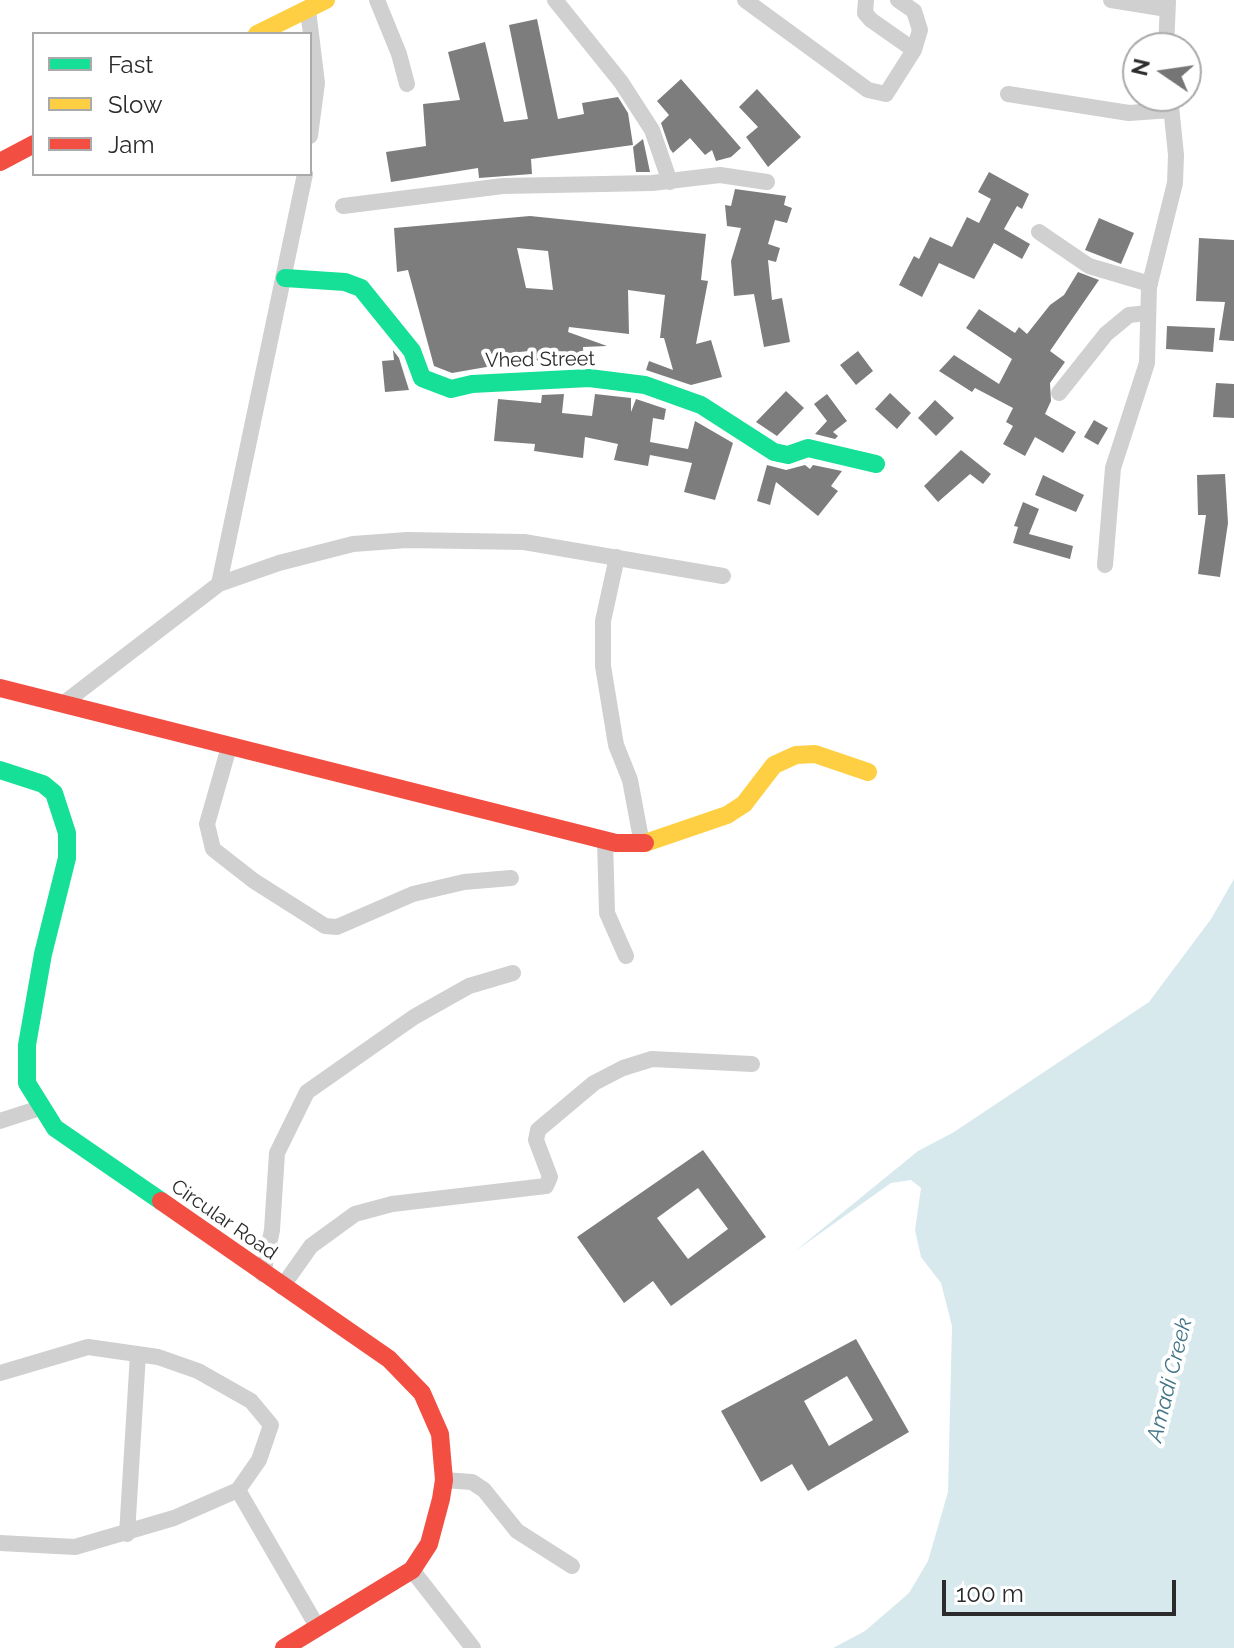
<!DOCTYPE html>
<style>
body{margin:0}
#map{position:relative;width:1234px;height:1648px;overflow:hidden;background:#fff;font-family:Raleway,sans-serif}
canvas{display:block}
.legend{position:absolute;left:32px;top:32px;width:280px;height:144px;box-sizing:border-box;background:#fff;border:2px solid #aaa;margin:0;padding:10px 14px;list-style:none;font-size:24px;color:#2b2b2b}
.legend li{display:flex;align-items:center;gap:16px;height:40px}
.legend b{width:40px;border:2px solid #aaa}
.north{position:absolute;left:1122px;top:32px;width:80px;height:80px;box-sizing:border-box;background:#fff;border:2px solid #aaa;border-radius:50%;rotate:283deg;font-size:22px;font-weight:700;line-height:32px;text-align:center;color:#2b2b2b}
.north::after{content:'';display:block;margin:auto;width:28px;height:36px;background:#757575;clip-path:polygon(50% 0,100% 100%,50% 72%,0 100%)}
.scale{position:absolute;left:942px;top:1580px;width:234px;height:36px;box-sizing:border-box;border:4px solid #2b2b2b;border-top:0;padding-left:10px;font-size:24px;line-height:28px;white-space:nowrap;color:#2b2b2b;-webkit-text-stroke:6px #fff;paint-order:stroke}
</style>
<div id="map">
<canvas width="1234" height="1648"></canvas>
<ul class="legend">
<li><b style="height:10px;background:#16e098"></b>Fast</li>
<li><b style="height:10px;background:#ffcf43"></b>Slow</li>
<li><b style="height:10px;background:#f24e42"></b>Jam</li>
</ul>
<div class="north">N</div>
<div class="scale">100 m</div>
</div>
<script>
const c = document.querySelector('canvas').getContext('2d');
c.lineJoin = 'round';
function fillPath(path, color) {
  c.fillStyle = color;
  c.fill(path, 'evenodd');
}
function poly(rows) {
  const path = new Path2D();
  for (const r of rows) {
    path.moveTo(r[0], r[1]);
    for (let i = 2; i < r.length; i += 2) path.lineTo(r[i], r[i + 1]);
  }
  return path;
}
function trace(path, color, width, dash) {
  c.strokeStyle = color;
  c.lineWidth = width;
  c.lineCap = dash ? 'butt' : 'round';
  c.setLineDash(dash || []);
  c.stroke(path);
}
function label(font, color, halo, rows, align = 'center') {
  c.font = font + ' Raleway,sans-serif';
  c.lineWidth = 8;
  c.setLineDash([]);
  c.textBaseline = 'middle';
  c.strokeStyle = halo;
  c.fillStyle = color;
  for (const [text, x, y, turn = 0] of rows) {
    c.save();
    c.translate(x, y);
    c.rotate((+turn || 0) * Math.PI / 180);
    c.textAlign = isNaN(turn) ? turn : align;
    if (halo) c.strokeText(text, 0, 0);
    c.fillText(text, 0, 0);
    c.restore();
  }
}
fillPath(poly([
 [1234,879,1234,1648,833,1648,865,1631,909,1593,928,1561,948,1492,952,1326,941,1283,921,1257,915,1230,921,1188,911,1180,891,1183,794,1252,918,1151,954,1132,1149,1002,1211,919]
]), '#d8e9ee');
fillPath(poly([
 [537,19,558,119,584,114,582,103,618,97,628,113,633,145,531,159,532,174,479,178,478,168,391,182,386,152,426,146,423,104,460,100,448,52,485,42,504,122,528,119,509,25],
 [681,79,741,148,731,157,716,161,712,150,705,155,690,138,673,153,670,149,661,123,669,115,657,101],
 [757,89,801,137,768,167,746,137,758,127,739,107],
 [643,139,650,172,636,172,633,147],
 [989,172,1029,194,1022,209,1017,206,1004,229,1030,244,1022,259,994,243,974,279,939,263,922,297,899,285,914,256,919,259,930,237,952,247,967,217,979,223,991,199,978,192],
 [735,189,786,196,784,205,792,208,787,223,775,220,768,244,780,248,776,262,768,260,772,300,782,298,790,342,764,347,754,294,734,296,731,261,741,228,727,226,725,205,731,206],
 [530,216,706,234,701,280,708,281,696,344,711,340,722,377,691,385,646,370,649,361,673,370,664,338,660,338,665,295,628,290,629,334,569,327,568,332,607,346,583,347,584,363,530,360,530,351,497,354,498,365,452,373,434,366,408,270,397,272,394,228],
 [517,248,548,251,553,290,526,288],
 [1099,218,1134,233,1121,264,1085,250],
 [1199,238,1234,240,1234,341,1219,340,1225,302,1196,301],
 [1078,272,1099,280,1050,351,1065,362,1050,383,1051,401,1045,414,1076,432,1063,453,1035,437,1025,456,1003,444,1013,426,1006,422,1013,408,975,388,972,392,939,371,954,355,999,384,1012,359,966,328,979,309,1015,333,1019,327,1027,334,1050,305,1064,295],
 [1167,326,1215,328,1213,352,1166,349],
 [393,350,399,358,409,390,385,392,382,361,394,360],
 [858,351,873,371,856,385,840,365],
 [1216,383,1234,384,1234,418,1213,417],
 [786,391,804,408,777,436,756,422],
 [890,393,911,413,897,429,875,409],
 [564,394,562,413,592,416,595,394,631,398,631,412,636,399,666,409,664,420,653,418,650,442,688,449,695,421,733,443,715,500,684,492,692,463,650,455,648,466,614,460,618,444,585,437,583,458,534,451,535,444,494,441,498,399,541,403,542,395],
 [827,394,847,421,833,432,838,436,835,439,815,434,827,421,814,404],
 [935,400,954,418,936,436,918,418],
 [1094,420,1108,428,1098,445,1084,437],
 [961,450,991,474,983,484,970,474,938,502,924,486],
 [767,465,786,470,805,465,810,469,813,465,842,471,831,486,838,491,818,516,776,482,770,505,757,501],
 [1225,474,1228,523,1220,577,1198,574,1206,515,1198,515,1197,475],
 [1043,475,1084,495,1076,512,1035,495],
 [1023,502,1039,509,1029,534,1073,546,1070,559,1013,543,1018,527,1014,526],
 [703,1150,766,1237,671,1306,653,1281,624,1303,577,1237],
 [698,1188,728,1229,688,1259,657,1218],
 [856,1339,909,1432,808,1491,792,1464,761,1482,721,1411],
 [847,1376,873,1420,829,1446,804,1401]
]), '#7d7d7d');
trace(poly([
 [377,0,399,54,407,84],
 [555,0,621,82,652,130,670,182],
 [745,0,868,90,886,94,914,50,920,30,914,11,898,0],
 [866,0,865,13,871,20,914,50],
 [1111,0,1167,9],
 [308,10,317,83,310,136],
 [1166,48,1168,2],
 [1008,94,1129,113,1171,110],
 [343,206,503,186,652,183,720,175,767,182],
 [1039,232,1089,266,1150,284],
 [1059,393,1106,334,1129,315,1148,313],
 [617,557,603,621,603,666,616,745,630,780,642,844],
 [1105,565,1113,468,1147,363,1149,287,1175,183,1176,155,1170,96],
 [219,584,279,563,353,544,407,540,524,542,723,576],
 [64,703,219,584,305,174],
 [229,747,207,824,213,849,254,881,325,926,337,927,413,894,464,882,511,878],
 [605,840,607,913,626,956],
 [0,1121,40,1108],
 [263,1274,272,1230,277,1153,307,1092,414,1017,469,986,513,973],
 [282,1287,311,1246,355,1214,392,1204,546,1186,550,1177,536,1140,538,1130,594,1083,623,1068,652,1059,752,1064],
 [0,1373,88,1347,158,1357,198,1371,251,1401,271,1425,259,1460,238,1490,174,1518,75,1547,0,1543],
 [444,1480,472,1482,484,1490,517,1531,572,1566],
 [238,1490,318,1628],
 [127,1534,138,1354],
 [412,1570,473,1648]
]), '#d0d0d0', 16);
trace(poly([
 [285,278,345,282,361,288,412,351,422,378,451,389,472,384,589,378,645,385,701,405,774,452,788,455,808,448,876,464],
 [0,770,43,784,54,793,67,833,67,858,43,954,27,1045,27,1083,55,1128,161,1201]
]), '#16e098', 18);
trace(poly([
 [257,34,326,0],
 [645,843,727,815,744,804,774,765,796,755,815,754,868,772]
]), '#ffcf43', 18);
trace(poly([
 [0,162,34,144],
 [0,688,616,843,645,843],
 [161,1201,389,1359,422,1393,440,1434,444,1480,441,1499,429,1544,412,1570,284,1648]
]), '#f24e42', 18);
label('20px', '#2b2b2b', '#fff', [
 ["Vhed Street",540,360,-1],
 ["Circular Road",224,1220,35]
]);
label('italic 22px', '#417486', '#fff', [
 ["Amadi Creek",1170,1380,-76]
]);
</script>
